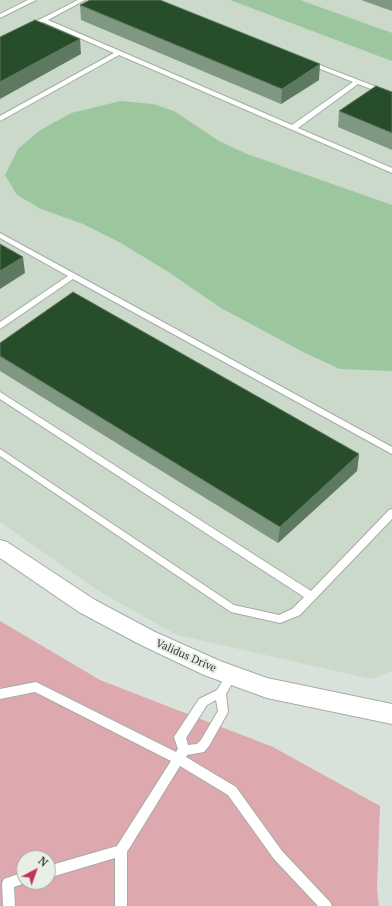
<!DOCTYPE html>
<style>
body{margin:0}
#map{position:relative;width:392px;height:906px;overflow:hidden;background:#d9e2da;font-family:"PT Serif",serif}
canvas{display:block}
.north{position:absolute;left:16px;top:850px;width:40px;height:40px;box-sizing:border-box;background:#e7efe7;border:1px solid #a1a7a1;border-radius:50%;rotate:41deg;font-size:11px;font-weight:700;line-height:16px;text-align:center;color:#373a37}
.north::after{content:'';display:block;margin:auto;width:14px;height:18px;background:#c33355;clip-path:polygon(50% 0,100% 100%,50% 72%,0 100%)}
</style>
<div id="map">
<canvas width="392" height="906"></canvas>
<div class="north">N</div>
</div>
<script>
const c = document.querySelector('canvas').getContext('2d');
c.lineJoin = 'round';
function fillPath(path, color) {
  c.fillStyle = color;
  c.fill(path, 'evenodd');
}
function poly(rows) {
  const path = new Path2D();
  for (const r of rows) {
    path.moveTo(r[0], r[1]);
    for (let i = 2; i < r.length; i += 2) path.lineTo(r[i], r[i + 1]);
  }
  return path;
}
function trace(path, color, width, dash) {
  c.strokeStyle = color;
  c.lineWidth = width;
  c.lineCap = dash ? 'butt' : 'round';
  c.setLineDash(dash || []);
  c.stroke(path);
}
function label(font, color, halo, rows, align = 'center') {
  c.font = font + ' "PT Serif",serif';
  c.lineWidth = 4;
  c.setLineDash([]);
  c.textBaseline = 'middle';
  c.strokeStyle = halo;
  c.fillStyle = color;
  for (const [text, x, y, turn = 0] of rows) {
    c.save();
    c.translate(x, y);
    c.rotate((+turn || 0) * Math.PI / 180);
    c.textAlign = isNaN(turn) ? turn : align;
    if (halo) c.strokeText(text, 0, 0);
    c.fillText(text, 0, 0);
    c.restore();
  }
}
fillPath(poly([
 [0,0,392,0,392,671,371,679,177,635,100,592,0,522]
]), '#cbd9cb');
fillPath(poly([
 [0,621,100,680,273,747,380,806,377,888,379,906,0,906],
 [24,858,48,858,48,882,24,882]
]), '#dea9ae');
fillPath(poly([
 [230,0,300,0,392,33,392,61],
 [121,101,153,104,174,111,219,141,247,154,392,205,392,371,340,369,303,352,221,308,170,273,121,243,83,224,41,209,17,195,5,175,18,149,39,131,71,113]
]), '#9cc69e');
const service = poly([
 [28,0,36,0,0,18,0,14,28,0],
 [78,0,85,0,48,20,292,125,353,82,308,64,308,62,312,62,392,93,392,97,358,84,298,128,392,168,392,173,119,55,0,121,0,116,114,53,43,22,30,28,25,27,78,0],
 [0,233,392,447,392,454,73,279,0,329,0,322,68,276,0,238,0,233],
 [0,392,311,591,389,510,392,509,392,519,300,615,280,623,231,612,0,456,0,449,234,605,279,615,292,609,304,597,0,399,0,392],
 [232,671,236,672,237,675,226,694,228,711,227,714,209,746,204,752,187,755,186,757,236,787,282,851,330,902,332,906,318,906,274,859,228,795,180,766,127,852,127,906,115,906,115,858,48,878,48,866,117,846,171,761,35,692,0,699,0,689,36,682,176,752,178,749,174,737,199,699,217,690,228,672,232,671],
 [216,700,218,711,201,740,197,744,188,745,186,738,207,705,216,700],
 [24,872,24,882,28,882,14,887,15,906,3,906,2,883,4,879,24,872]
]);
const minor = poly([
 [0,540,7,542,95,600,155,632,220,661,267,678,392,704,392,724,267,698,204,675,139,644,79,612,0,558,0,540]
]);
trace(service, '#a4aca4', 2);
trace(minor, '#a4aca4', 2);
fillPath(service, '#fff');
fillPath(minor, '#fff');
fillPath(poly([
 [361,0,392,0,392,11],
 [80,5,319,80,281,104,81,20],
 [392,92,392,150,338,127,339,111],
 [0,343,359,454,357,471,278,543,0,371]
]), '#809882');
fillPath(poly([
 [80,39,81,54,0,99,0,82],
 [320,64,319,80,281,104,282,89],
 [23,257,25,273,0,289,0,271],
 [359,454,357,471,278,543,280,527]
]), '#5d7a60');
const building = poly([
 [90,0,160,0,320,64,282,89,80,5,90,0],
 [35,20,80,39,0,82,0,37,35,20],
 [376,86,392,92,392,133,339,111,376,86],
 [0,244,23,257,0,271,0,244],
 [73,292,359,454,280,527,0,356,0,343,73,292]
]);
fillPath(building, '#284d2b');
trace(building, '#5d7a60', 1);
label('11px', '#373a37', '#e7efe7', [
 ["Validus Drive",186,656,24]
]);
</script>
